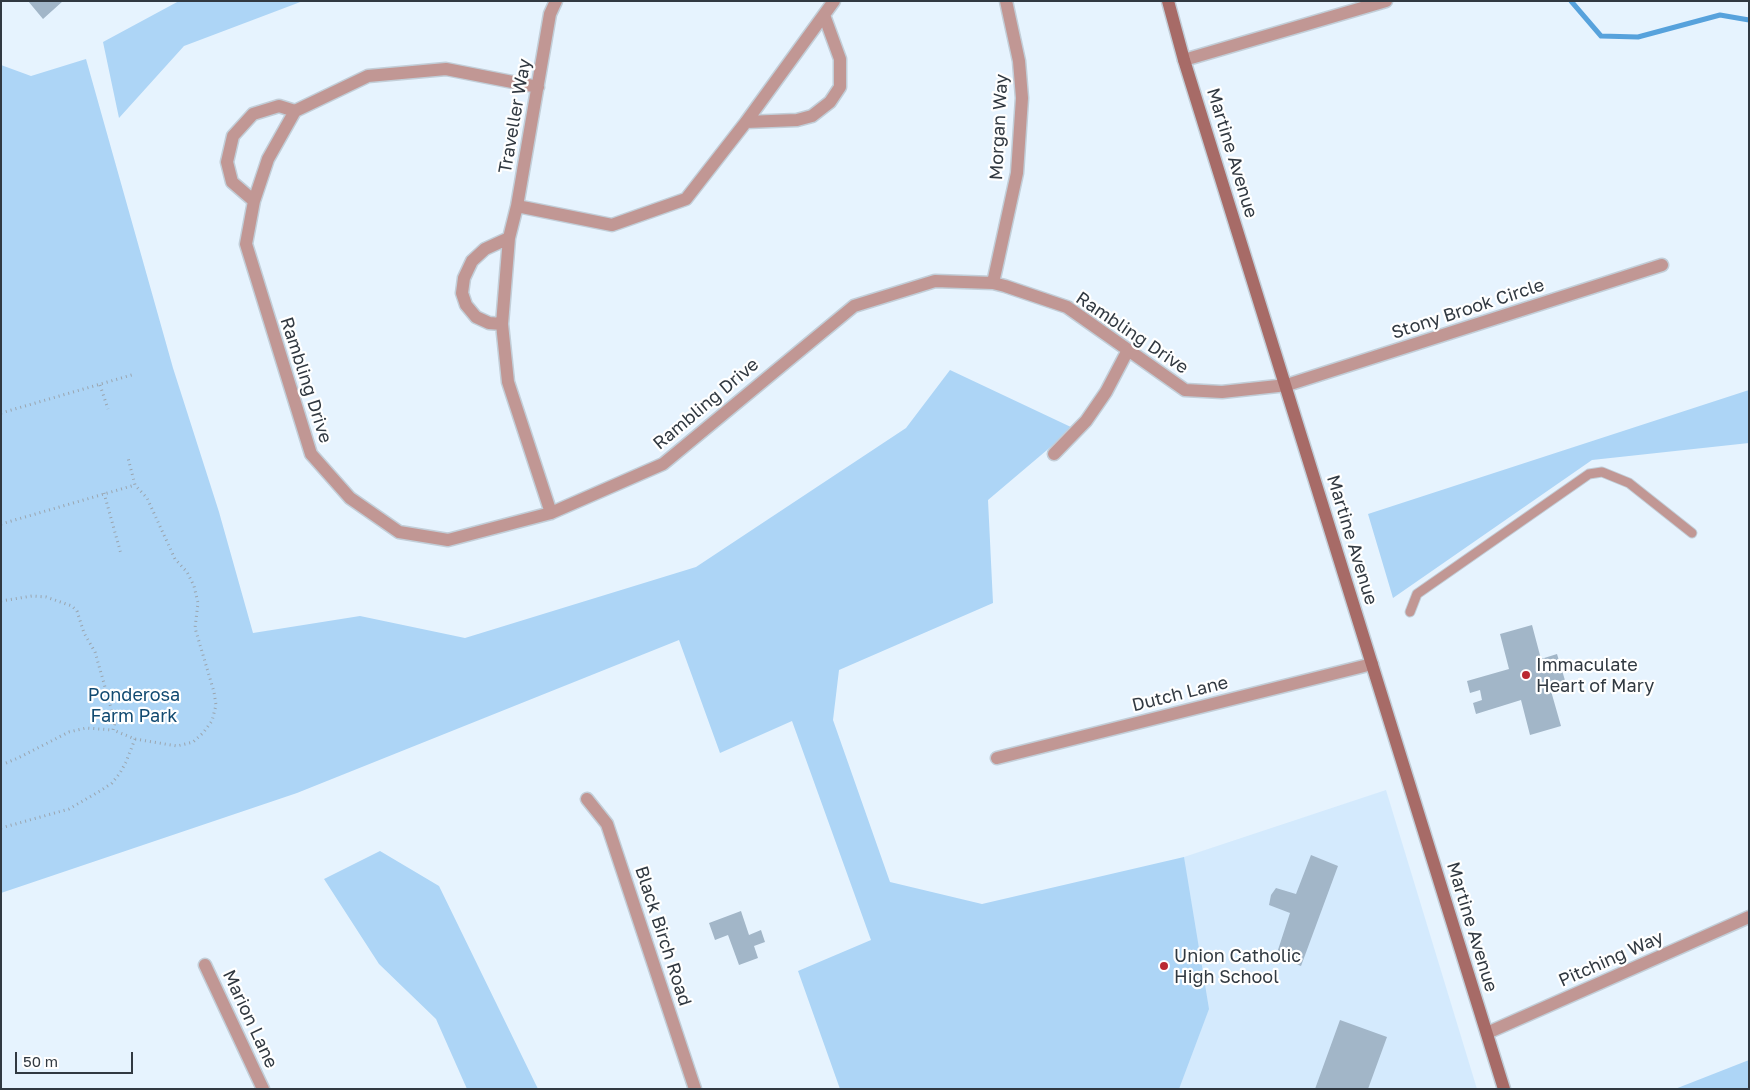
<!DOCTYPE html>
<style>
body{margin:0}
#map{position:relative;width:1750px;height:1090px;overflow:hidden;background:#e6f3fe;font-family:"Golos Text",sans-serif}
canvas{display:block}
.frame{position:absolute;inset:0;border:2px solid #313941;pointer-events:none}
.scale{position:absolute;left:15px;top:1052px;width:118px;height:22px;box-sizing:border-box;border:2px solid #313941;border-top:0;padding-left:6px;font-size:15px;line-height:18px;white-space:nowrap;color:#313941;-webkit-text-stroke:4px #fff;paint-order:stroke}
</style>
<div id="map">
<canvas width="1750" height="1090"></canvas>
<div class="frame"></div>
<div class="scale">50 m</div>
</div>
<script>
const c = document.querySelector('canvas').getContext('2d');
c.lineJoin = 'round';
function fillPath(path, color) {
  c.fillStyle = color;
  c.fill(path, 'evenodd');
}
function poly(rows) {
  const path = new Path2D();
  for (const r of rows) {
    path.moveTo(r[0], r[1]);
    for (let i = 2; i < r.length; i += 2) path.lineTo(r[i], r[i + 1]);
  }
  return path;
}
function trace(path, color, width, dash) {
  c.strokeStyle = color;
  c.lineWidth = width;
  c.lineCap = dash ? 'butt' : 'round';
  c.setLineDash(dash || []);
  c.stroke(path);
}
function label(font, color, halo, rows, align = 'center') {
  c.font = font + ' "Golos Text",sans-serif';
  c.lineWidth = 4.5;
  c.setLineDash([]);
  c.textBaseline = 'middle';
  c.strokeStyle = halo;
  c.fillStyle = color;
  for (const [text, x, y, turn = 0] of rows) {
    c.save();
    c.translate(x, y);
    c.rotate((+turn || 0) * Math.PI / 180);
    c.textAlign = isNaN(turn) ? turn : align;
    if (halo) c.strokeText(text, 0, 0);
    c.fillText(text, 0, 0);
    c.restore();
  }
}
fillPath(poly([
 [1386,790,1477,1089,916,1089,1184,857]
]), '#d4eafd');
fillPath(poly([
 [179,1,303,1,184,46,119,118,103,42],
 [86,59,173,368,219,512,253,633,360,616,465,638,696,567,906,428,950,370,1073,428,988,500,993,603,839,670,833,720,890,882,982,904,1184,857,1209,1009,1179,1089,840,1089,798,971,871,940,792,721,720,753,679,640,297,793,1,893,1,65,31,76],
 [1749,390,1749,443,1592,460,1393,598,1368,514],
 [380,851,439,886,538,1089,467,1089,436,1019,379,964,324,879],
 [1749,1060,1749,1089,1675,1089]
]), '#add5f6');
trace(poly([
 [1571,1,1601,36,1638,37,1720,15,1749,20]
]), '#57a2dc', 5);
fillPath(poly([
 [28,1,63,1,43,19],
 [1532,625,1541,659,1557,654,1567,687,1551,691,1561,726,1530,735,1521,700,1476,714,1473,703,1482,700,1480,690,1470,693,1467,681,1509,669,1500,634],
 [1311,855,1338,866,1301,966,1276,956,1290,913,1269,905,1271,895,1276,888,1296,894],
 [741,911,749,935,761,930,765,942,754,946,758,958,739,965,728,935,715,940,709,923],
 [1340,1020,1387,1037,1368,1089,1315,1089]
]), '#a2b6c8');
const service = poly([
 [1410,612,1417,594,1589,474,1602,472,1629,483,1692,533]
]);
const minor = poly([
 [1184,60,1386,1],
 [538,87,446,69,368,76,295,111,268,159,254,201,246,244,311,454,350,498,399,532,448,540,551,513,663,464,854,306,935,281,993,283,1005,286,1067,307,1185,390,1222,392,1287,385,1662,265],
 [746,122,797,120,812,116,830,102,840,87,840,59,824,15],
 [254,201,232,182,227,162,233,136,253,114,279,106,295,111],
 [517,206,612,225,686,199,746,122,834,1],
 [993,283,1017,173,1022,98,1019,61,1006,1],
 [502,324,489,323,476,317,466,305,462,293,464,278,472,261,485,249,509,238],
 [1054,454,1086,421,1106,392,1128,350],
 [551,513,508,382,502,324,509,238,517,206,550,14,556,1],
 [997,758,1372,664],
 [587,799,607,824,695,1089],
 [205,965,263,1089],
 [1487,1033,1749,917]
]);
const secondary = poly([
 [1168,1,1184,60,1504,1089]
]);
trace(service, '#c2ced8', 11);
trace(minor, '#c2ced8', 15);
trace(secondary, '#c2ced8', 15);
trace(poly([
 [100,385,108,409],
 [1,413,135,374],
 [104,493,121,554],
 [1,524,135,485,128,458],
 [1,601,32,596,46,597,72,606,77,611,84,633,95,652,115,722,113,730,135,739,177,746,193,742,203,733,212,721,216,705,214,692,195,628,198,603,194,586,187,572,175,559,147,498,135,485],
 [1,763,6,763,18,758,69,732,86,728,113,730],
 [1,828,69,809,100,791,112,783,120,773,126,762,135,739]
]), '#9aa5af', 3, [1, 4]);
trace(service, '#c19794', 9);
trace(minor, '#c19794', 12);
trace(secondary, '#a76b67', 12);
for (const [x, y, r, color] of [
 [1526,675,5,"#ba2932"],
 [1164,966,5,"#ba2932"]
]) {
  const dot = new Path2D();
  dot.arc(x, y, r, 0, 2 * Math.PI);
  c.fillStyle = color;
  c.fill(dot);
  trace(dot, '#fff', 2);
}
label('18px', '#313941', '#fff', [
 ["Traveller Way",515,116,-80],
 ["Morgan Way",999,127,-87],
 ["Martine Avenue",1232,153,73],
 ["Stony Brook Circle",1468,309,-18],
 ["Rambling Drive",1132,333,34],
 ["Rambling Drive",306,380,72],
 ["Rambling Drive",706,404,-40],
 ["Martine Avenue",1352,540,73],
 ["Dutch Lane",1180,694,-14],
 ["Martine Avenue",1472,927,73],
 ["Black Birch Road",663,936,72],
 ["Pitching Way",1611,959,-24],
 ["Marion Lane",250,1019,65]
]);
label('18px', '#313941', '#fff', [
 ["Immaculate",1536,665],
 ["Heart of Mary",1536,686],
 ["Union Catholic",1174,956],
 ["High School",1174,977]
], 'left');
label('18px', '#114a71', '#fff', [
 ["Ponderosa",134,695],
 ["Farm Park",134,716]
]);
</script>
